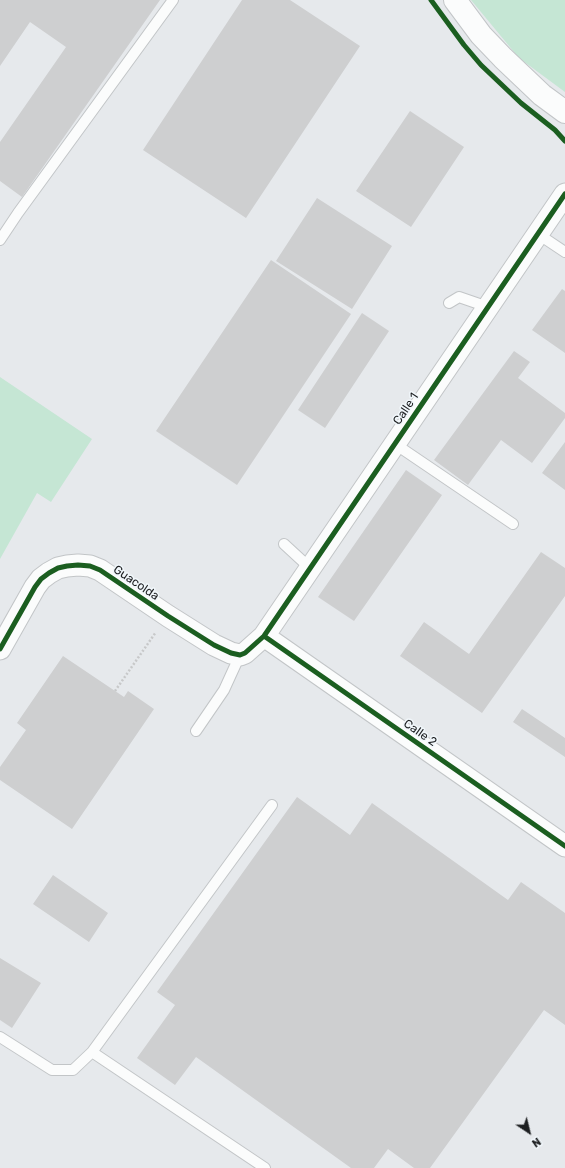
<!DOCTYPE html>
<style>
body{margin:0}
#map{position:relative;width:565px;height:1168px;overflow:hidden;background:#e6e9ec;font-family:Rubik,sans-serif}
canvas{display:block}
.north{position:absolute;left:509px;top:1112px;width:40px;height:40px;-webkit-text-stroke:3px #f1f7fb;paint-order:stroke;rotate:145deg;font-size:11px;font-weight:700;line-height:16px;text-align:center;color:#1d1f21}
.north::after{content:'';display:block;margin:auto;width:14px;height:18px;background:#1d1f21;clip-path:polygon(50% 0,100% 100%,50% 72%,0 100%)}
</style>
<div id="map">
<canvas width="565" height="1168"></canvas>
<div class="north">N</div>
</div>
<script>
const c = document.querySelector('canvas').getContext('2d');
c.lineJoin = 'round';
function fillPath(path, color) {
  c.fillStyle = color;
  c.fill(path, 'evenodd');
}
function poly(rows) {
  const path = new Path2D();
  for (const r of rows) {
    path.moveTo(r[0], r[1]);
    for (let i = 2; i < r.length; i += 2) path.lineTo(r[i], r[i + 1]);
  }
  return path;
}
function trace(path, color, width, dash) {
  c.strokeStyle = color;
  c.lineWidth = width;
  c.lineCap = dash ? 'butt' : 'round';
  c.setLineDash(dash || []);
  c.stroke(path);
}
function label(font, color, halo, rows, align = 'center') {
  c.font = font + ' Rubik,sans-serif';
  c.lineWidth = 3;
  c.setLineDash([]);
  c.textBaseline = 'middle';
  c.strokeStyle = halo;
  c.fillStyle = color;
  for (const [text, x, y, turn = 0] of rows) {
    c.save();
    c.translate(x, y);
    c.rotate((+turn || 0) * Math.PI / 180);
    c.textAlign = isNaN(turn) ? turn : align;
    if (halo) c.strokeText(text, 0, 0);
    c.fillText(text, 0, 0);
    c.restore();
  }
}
fillPath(poly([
 [471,0,565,0,565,92,519,58],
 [0,377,92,439,51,502,37,493,0,559]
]), '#c5e6d4');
fillPath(poly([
 [0,0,160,0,22,197,0,181,0,142,66,47,30,22,0,66],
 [242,0,290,0,360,46,246,218,143,150],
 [410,111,464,147,411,227,356,191],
 [317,198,392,246,352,309,276,261],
 [271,260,351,314,237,485,156,431],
 [562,289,565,291,565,353,532,330],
 [362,313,389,331,325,428,298,410],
 [514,351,530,362,518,378,565,413,565,418,532,463,501,440,468,485,434,460],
 [565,442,565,490,542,473],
 [406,470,442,495,354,621,318,597],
 [541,552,565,568,565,596,482,713,400,656,424,622,469,654],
 [63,656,124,697,128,691,154,709,72,829,0,780,0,767,26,730,17,723],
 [522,709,565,738,565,757,513,722],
 [297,797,350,835,372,803,508,900,521,882,565,913,565,1025,544,1010,430,1168,414,1168,388,1149,374,1168,351,1168,196,1057,175,1085,137,1058,175,1005,157,992],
 [53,875,108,913,89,942,33,904],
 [0,958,41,983,12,1028,0,1020]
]), '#cecfd0');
const lane = poly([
 [538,234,565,252],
 [0,240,18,213,173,0],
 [449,303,459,297,488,307],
 [395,444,513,524],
 [284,544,310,568],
 [196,731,224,690,240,655],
 [0,1037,52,1070,73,1070,92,1052,265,1168],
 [92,1052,272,805]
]);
const street = poly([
 [264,636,565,846],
 [0,649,35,587,41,579,49,573,58,568,67,566,78,565,90,566,100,570,168,616,214,645,231,653,240,655,245,653,264,636,565,194]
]);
const secondary = poly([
 [455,0,481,35,503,58,542,95,565,112]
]);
trace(lane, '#c2c5c7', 12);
trace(street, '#c2c5c7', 23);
trace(secondary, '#c2c5c7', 24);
trace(poly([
 [115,691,156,632]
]), '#c7c8c9', 2.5, [2, 2]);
trace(lane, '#fbfcfc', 10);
trace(street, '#fbfcfc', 21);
trace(secondary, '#fbfcfc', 22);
trace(poly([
 [431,0,464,45,481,65,521,103,555,130,565,141],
 [264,636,565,846],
 [0,649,35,587,41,579,49,573,58,568,67,566,78,565,90,566,100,570,168,616,214,645,231,653,240,655,245,653,264,636,565,194]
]), '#1b5e20', 5);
label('12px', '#1d1f21', '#f1f7fb', [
 ["Calle 1",406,409,-56],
 ["Guacolda",136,583,34],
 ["Calle 2",420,733,35]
]);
</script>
